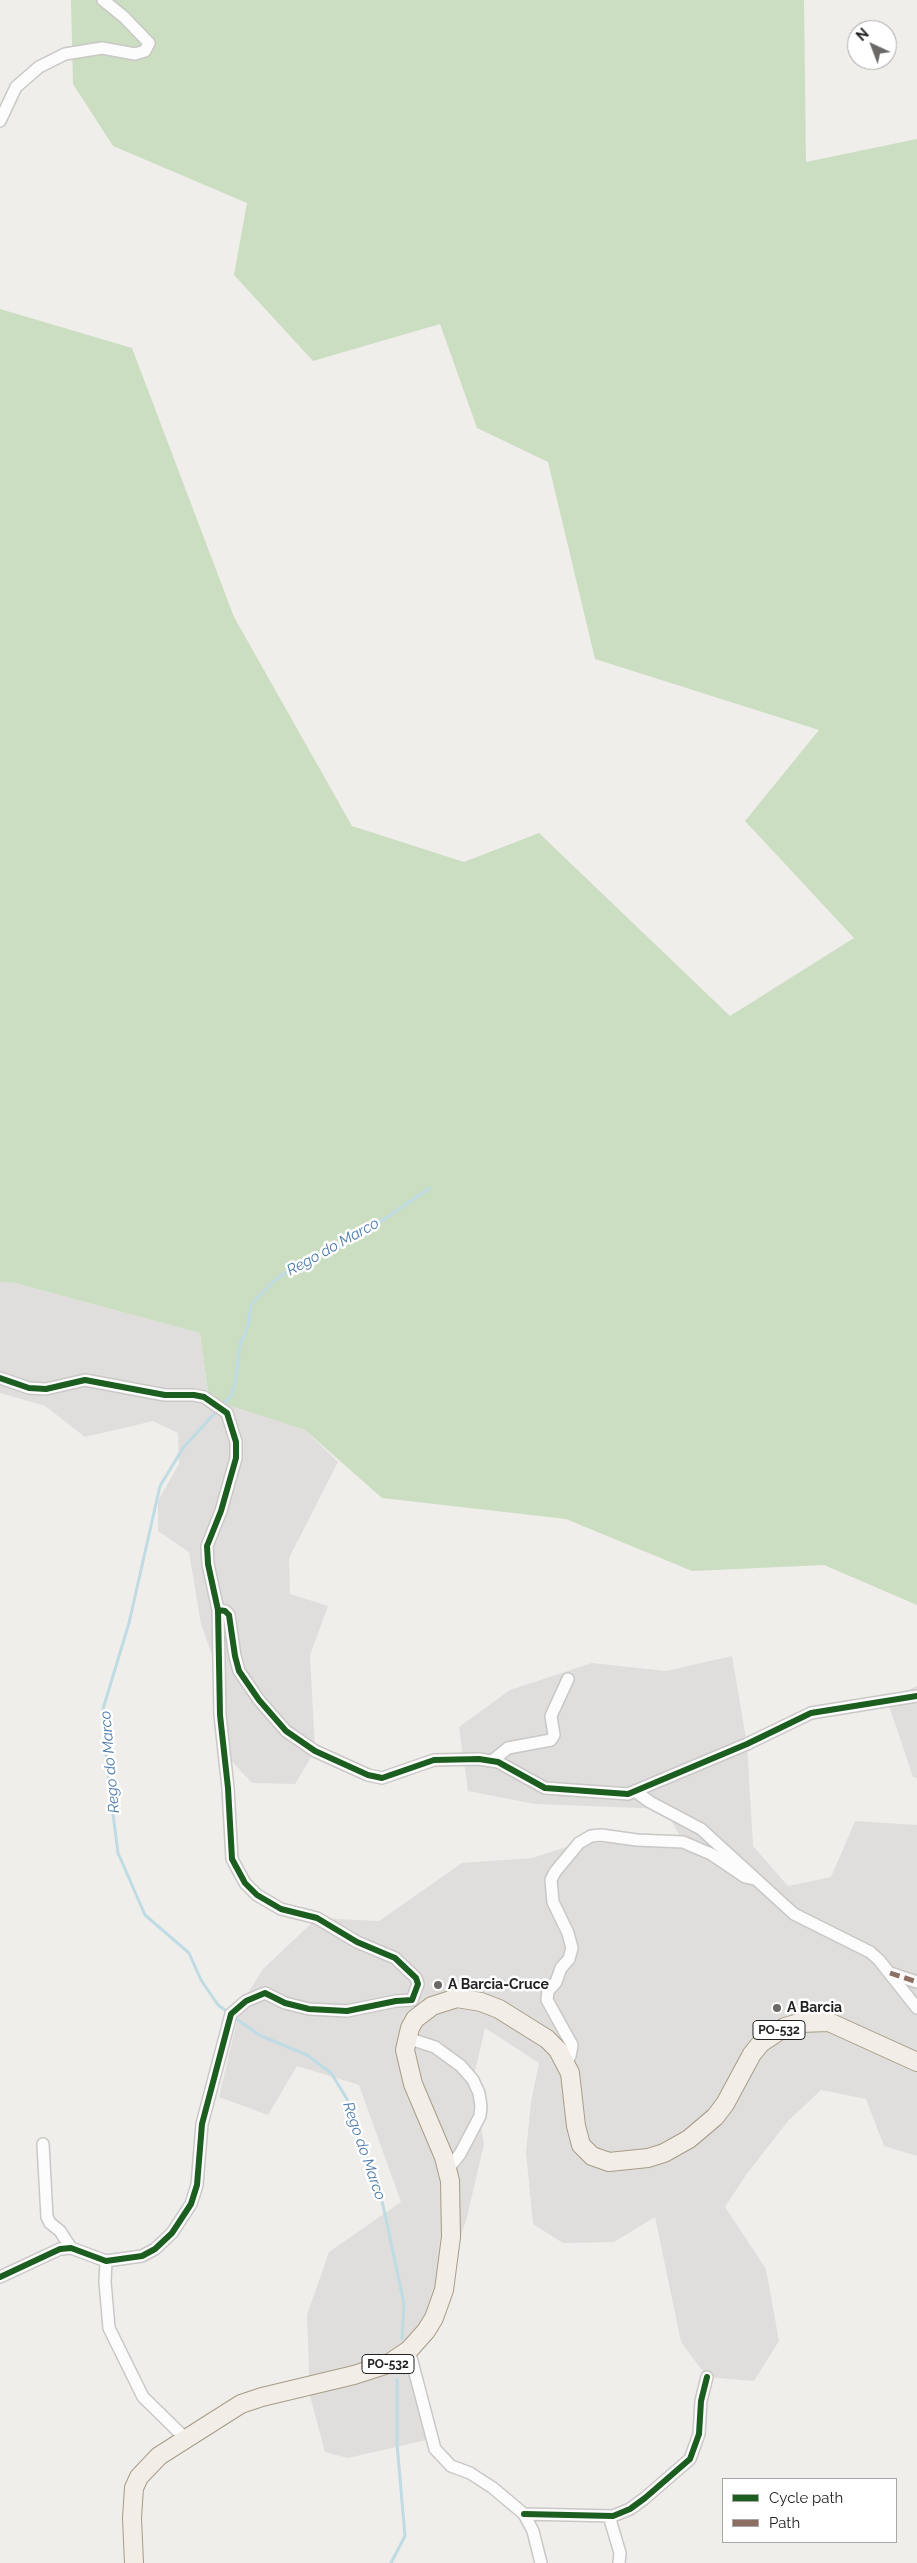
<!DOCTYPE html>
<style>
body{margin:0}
#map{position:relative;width:917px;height:2563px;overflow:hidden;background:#f0eeeb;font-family:Raleway,sans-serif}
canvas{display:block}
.legend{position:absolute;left:722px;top:2478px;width:175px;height:65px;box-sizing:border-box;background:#fff;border:1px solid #a7a7a7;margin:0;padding:6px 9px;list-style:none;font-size:15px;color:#222}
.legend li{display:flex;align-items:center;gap:10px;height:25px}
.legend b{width:25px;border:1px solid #a7a7a7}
.north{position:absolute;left:847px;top:20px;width:50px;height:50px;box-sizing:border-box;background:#fff;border:1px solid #a7a7a7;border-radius:50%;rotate:317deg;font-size:14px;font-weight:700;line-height:20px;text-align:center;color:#222}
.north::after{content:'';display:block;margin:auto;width:18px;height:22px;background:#6a6968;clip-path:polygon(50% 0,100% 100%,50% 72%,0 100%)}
</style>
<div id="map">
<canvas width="917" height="2563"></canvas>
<ul class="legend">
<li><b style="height:6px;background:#1b5e20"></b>Cycle path</li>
<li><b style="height:6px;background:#8d6e63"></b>Path</li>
</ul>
<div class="north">N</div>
</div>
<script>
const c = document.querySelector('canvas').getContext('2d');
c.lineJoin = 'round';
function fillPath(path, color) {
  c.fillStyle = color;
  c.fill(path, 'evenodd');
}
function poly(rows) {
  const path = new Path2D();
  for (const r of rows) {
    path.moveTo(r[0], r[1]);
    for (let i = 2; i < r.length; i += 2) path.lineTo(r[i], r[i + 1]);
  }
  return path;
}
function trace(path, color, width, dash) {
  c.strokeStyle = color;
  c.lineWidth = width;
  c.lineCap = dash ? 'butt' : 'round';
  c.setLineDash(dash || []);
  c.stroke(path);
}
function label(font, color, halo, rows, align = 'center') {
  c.font = font + ' Raleway,sans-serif';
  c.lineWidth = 5;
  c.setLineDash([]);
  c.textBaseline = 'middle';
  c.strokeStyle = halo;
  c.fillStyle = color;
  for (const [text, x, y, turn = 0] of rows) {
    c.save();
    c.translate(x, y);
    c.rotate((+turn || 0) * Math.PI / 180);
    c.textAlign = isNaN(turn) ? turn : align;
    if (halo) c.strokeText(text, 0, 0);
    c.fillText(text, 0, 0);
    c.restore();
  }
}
fillPath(poly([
 [0,1282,15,1283,200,1333,209,1399,305,1430,338,1462,289,1558,290,1594,328,1606,310,1655,315,1751,295,1784,252,1783,224,1753,218,1672,201,1624,189,1552,158,1531,158,1501,179,1464,178,1433,153,1421,85,1437,45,1406,0,1393],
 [732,1656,747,1744,753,1846,788,1886,831,1877,855,1821,917,1825,917,2156,884,2146,866,2099,821,2090,788,2121,746,2175,725,2207,766,2269,779,2341,754,2381,707,2377,681,2342,655,2217,614,2242,563,2243,533,2224,526,2152,531,2102,539,2063,485,2028,473,2080,484,2144,467,2217,438,2307,409,2350,431,2439,348,2458,325,2452,310,2396,307,2315,329,2252,401,2202,359,2085,297,2066,268,2115,219,2097,241,2004,263,1969,317,1918,379,1921,462,1863,532,1858,579,1843,683,1842,665,1809,535,1804,468,1791,459,1727,510,1690,592,1663,666,1671],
 [917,1686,917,1778,913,1777,887,1700]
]), '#dfdedc');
fillPath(poly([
 [71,0,804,0,806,162,917,139,917,1605,824,1565,692,1571,566,1519,382,1498,305,1430,209,1399,200,1333,15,1283,0,1282,0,309,132,348,234,617,352,826,464,862,539,833,730,1016,854,938,745,821,819,730,595,659,548,462,477,428,440,324,313,361,234,275,247,203,113,146,73,84]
]), '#cbdec1');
trace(poly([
 [225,1402,231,1396,235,1384,240,1345,248,1326,251,1305,261,1294,275,1280,307,1258,339,1245,377,1224,430,1188],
 [214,1414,183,1448,160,1486,129,1623,103,1709,107,1766,118,1853,145,1915,189,1953,201,1980,218,2005,225,2010],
 [238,2020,259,2035,307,2055,331,2073,347,2099,383,2205,404,2304,402,2339],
 [391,2563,405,2536,397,2444,397,2379]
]), '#bfdbe3', 3);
const minor = poly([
 [0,121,16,87,39,67,65,54,102,48,135,54,145,51,149,43,124,17,103,0],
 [0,1378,29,1388,46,1389,85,1380,165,1395,194,1395,204,1397,227,1413,236,1442,236,1458,221,1511,207,1546,208,1564,218,1610,220,1715,228,1788,232,1859,245,1883,257,1895,281,1909,317,1918,357,1942,395,1958,416,1978,418,1984,412,2000,396,2001,347,2011,309,2009,285,2003,265,1993,246,2001,231,2014,202,2124,197,2185,191,2204,172,2233,155,2249,142,2256,106,2261,71,2248,60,2249,0,2277],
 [218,1610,225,1611,229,1615,235,1656,239,1671,259,1700,286,1731,315,1751,368,1775,382,1778,434,1760,479,1759,498,1762,545,1788,628,1794,747,1744,811,1713,917,1696],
 [492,1761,508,1748,551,1740,554,1735,551,1716,568,1679],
 [635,1791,650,1802,701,1829,794,1914,870,1952,879,1960,917,2008],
 [890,1973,917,1982],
 [407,2038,435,2047,461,2066,473,2080,479,2093,481,2106,480,2116,460,2154,448,2169],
 [565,2063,570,2056,572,2045,547,2000,548,1991,556,1982,561,1968,569,1959,572,1948,568,1933,553,1902,551,1880,555,1872,579,1843,591,1836,601,1835,637,1840,683,1842,711,1854,745,1877,754,1879],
 [43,2144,47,2217,50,2223,60,2231,71,2248],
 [106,2261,105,2282,109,2328,143,2397,185,2438],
 [409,2350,435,2449,451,2466,470,2473,493,2488,524,2514,533,2531,541,2563],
 [524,2514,613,2516,630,2509,645,2498,690,2459,699,2434,701,2401,707,2377],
 [609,2516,620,2553,619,2563]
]);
const primary = poly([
 [134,2563,132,2518,134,2488,139,2477,159,2456,241,2404,262,2397,354,2375,388,2364,409,2350,426,2331,434,2318,444,2290,451,2237,450,2181,444,2157,413,2084,405,2050,410,2028,415,2019,432,2006,457,1998,481,2002,499,2009,547,2039,558,2050,570,2073,576,2126,581,2145,592,2156,609,2162,648,2158,664,2153,689,2139,715,2117,725,2104,752,2054,761,2043,785,2027,799,2023,829,2022,917,2062]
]);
trace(minor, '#c9c8c7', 14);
trace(primary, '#a79c86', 20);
trace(minor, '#fdfcfc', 11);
trace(primary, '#f3ede7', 18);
trace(poly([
 [890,1973,917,1982]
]), '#8d6e63', 5, [10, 5]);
trace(poly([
 [0,1378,29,1388,46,1389,85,1380,165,1395,194,1395,204,1397,227,1413,236,1442,236,1458,221,1511,207,1546,208,1564,218,1610,220,1715,228,1788,232,1859,245,1883,257,1895,281,1909,317,1918,357,1942,395,1958,416,1978,418,1984,412,2000,396,2001,347,2011,309,2009,285,2003,265,1993,246,2001,231,2014,202,2124,197,2185,191,2204,172,2233,155,2249,142,2256,106,2261,71,2248,60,2249,0,2277],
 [218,1610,225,1611,229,1615,235,1656,239,1671,259,1700,286,1731,315,1751,368,1775,382,1778,434,1760,479,1759,498,1762,545,1788,628,1794,747,1744,811,1713,917,1696],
 [524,2514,613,2516,630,2509,645,2498,690,2459,699,2434,701,2401,707,2377]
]), '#1b5e20', 6);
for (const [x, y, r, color] of [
 [438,1985,5,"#6a6968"],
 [777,2008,5,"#6a6968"]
]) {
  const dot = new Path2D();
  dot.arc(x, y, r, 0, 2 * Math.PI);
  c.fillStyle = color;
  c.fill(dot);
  trace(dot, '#fff', 2);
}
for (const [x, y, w] of [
 [779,2030,52],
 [388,2364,52]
]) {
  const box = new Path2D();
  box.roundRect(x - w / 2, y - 9.5, w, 19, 4);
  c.fillStyle = '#fff';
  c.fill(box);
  trace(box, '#222', 1);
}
label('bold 12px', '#222', null, [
 ["PO-532",779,2030],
 ["PO-532",388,2364]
]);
label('bold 14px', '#222', '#fff', [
 ["A Barcia-Cruce",448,1985],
 ["A Barcia",787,2008]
], 'left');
label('italic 15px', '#4a7aab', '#fff', [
 ["Rego do Marco",333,1247,-29],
 ["Rego do Marco",110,1762,-95],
 ["Rego do Marco",364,2151,71]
]);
</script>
